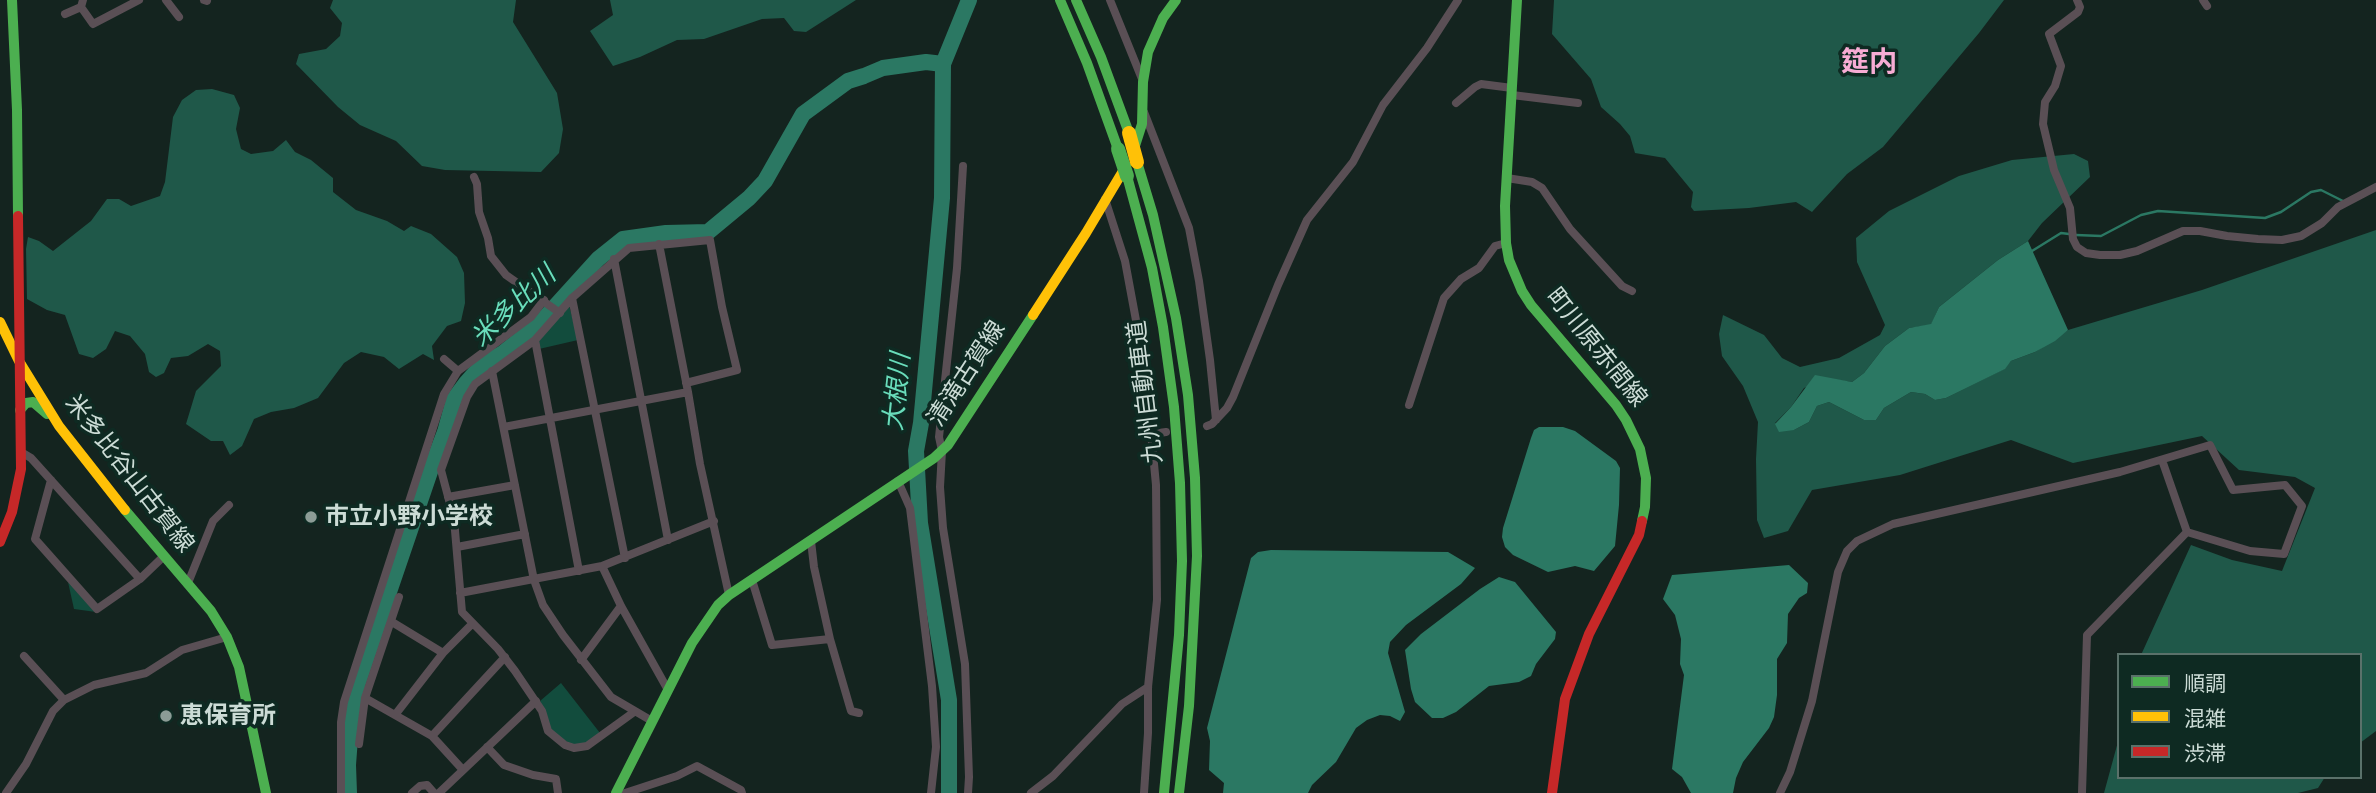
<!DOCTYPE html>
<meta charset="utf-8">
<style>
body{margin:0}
#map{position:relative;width:2376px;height:793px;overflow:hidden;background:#14241f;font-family:Manrope,"Noto Sans JP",sans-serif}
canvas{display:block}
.legend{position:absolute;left:2117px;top:653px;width:245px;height:126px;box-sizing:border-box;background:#0e2a22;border:2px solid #5a716a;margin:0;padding:9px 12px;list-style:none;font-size:21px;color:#ccdcd6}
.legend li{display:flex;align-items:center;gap:14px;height:35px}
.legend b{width:35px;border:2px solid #5a716a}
</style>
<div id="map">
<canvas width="2376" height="793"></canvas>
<ul class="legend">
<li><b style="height:9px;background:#4caf50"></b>順調</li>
<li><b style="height:9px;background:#ffc107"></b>混雑</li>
<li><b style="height:9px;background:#c62828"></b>渋滞</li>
</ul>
</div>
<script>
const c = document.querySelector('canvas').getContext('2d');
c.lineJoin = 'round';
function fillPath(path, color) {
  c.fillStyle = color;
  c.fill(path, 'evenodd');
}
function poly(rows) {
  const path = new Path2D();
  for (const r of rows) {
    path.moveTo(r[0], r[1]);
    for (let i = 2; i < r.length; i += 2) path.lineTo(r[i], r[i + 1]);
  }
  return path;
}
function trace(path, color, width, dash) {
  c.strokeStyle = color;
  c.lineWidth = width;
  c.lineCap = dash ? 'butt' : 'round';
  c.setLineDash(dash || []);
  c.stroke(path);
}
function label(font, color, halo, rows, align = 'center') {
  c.font = font + ' Manrope,"Noto Sans JP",sans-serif';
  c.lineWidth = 7;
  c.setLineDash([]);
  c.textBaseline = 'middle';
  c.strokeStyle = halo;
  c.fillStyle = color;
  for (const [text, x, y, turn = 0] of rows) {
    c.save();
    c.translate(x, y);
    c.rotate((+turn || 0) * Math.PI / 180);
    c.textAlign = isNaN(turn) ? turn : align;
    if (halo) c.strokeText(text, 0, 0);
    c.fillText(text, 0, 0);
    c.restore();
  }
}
fillPath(poly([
 [569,305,578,340,539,349,538,342],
 [68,582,96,612,74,609],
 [561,683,600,733,584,745,573,745,558,737,549,728,540,701]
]), '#124c3d');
fillPath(poly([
 [333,0,516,0,513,22,557,93,563,129,559,153,541,172,445,170,422,166,396,141,360,125,338,107,296,64,299,54,326,49,340,36,342,23,330,8],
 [610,0,856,0,806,32,794,31,784,18,762,19,704,39,677,40,640,57,613,66,590,31,613,15],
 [1554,0,2004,0,1979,33,1883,147,1847,174,1812,212,1796,202,1749,208,1694,211,1691,207,1693,192,1665,158,1635,153,1630,136,1620,124,1601,107,1591,79,1552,34],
 [212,89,234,95,240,108,236,129,241,149,251,154,273,151,286,140,295,152,311,160,333,178,333,192,356,210,387,221,404,231,411,226,431,234,457,257,464,273,465,303,461,321,447,326,432,346,434,360,423,354,399,369,384,357,361,352,344,363,318,398,294,408,271,412,254,419,242,446,230,455,223,441,211,441,186,424,196,391,221,366,220,351,208,344,188,356,171,358,164,373,156,377,149,372,145,354,130,336,115,331,106,349,93,358,79,354,65,315,47,310,27,299,26,249,28,237,39,241,53,251,91,221,107,199,119,199,131,206,160,196,165,182,173,117,182,100,196,90],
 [2074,154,2088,161,2090,177,2042,223,2028,241,1998,260,1939,307,1931,325,1909,328,1885,346,1864,373,1852,382,1828,379,1804,388,1791,407,1775,423,1794,430,1809,422,1817,406,1829,402,1864,420,1876,420,1884,408,1911,392,1925,394,1935,400,1946,398,2004,369,2011,361,2035,352,2068,330,2202,290,2376,230,2376,731,2360,743,2360,655,2141,655,2191,545,2232,560,2282,571,2315,488,2295,477,2239,470,2202,436,2073,463,2011,440,1900,475,1812,490,1788,531,1764,538,1757,520,1756,459,1758,422,1743,386,1722,356,1719,334,1723,315,1764,335,1782,358,1800,367,1839,358,1880,335,1885,325,1857,262,1856,238,1889,211,1959,176,2012,160],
 [2119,738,2119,777,2325,777,2318,788,2298,793,2104,793]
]), '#1f5849');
fillPath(poly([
 [2028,241,2068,330,2055,341,2035,352,2011,361,2005,369,1946,398,1935,400,1925,394,1911,392,1884,408,1876,420,1864,420,1829,402,1817,406,1809,422,1794,430,1779,432,1775,424,1791,407,1815,375,1852,382,1864,373,1885,346,1909,328,1931,324,1939,307,1998,260],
 [1539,427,1563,427,1575,431,1616,461,1620,468,1619,505,1615,546,1594,571,1575,566,1548,572,1513,555,1505,547,1502,537,1503,528,1531,438,1534,430],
 [1271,550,1448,552,1475,568,1461,584,1406,625,1390,642,1388,653,1405,712,1400,721,1390,716,1380,715,1367,720,1356,728,1336,762,1312,785,1308,793,1223,793,1224,783,1209,770,1210,741,1207,728,1251,558,1258,552],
 [1789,565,1808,583,1807,593,1799,598,1788,614,1787,643,1777,659,1777,695,1774,717,1769,728,1743,762,1736,778,1733,793,1691,793,1682,777,1672,769,1684,675,1680,664,1681,639,1675,615,1663,599,1672,575],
 [1499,577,1515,582,1556,632,1555,639,1536,664,1531,676,1519,682,1489,686,1456,712,1443,718,1432,718,1415,702,1411,689,1405,650,1421,634,1480,589]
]), '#2b7863');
trace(poly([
 [2076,235,2101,236,2141,215,2158,211,2265,218,2281,212,2311,192,2321,190,2343,201],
 [2032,251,2061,233,2069,234]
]), '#2b7863', 2.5);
trace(poly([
 [349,793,348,765,352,711,358,683,433,463,445,432,454,399,466,383,482,365,503,353,540,323,598,259,623,239,666,233,708,232,749,198,765,181,803,114,848,81,864,76,883,68,926,62,943,64],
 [949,793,949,700,920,523,916,451,921,423,942,198,943,64,969,0]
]), '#2b7863', 16);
trace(poly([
 [166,0,179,17],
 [204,0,207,1],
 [1110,0,1142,79],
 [2077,0,2080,7,2078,12,2049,34,2061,66,2055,86,2045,102,2043,124,2054,170,2070,208,2073,239,2077,247,2086,253,2100,255,2120,255,2137,251,2183,231,2200,231,2227,236,2258,239,2282,240,2301,236,2322,223,2338,207,2376,187],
 [2203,0,2207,6],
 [81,7,93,24,139,0],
 [65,14,81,7,83,0],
 [1512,95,1578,103],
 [1456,103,1475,87,1481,84,1512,88],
 [1144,112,1189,228,1199,281,1210,360,1216,420],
 [963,166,957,268,939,437,942,451,940,487,943,528,965,664,969,777,968,793],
 [474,177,477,184,479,212,488,238,491,256,506,275,560,313],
 [1507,178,1532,182,1542,188,1570,229,1622,286,1632,291],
 [1105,199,1125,261,1145,369,1156,485,1157,600,1148,687,1148,733,1144,793],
 [659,244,688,392,700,464,729,595],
 [614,259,668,540],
 [572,298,625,558],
 [535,340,579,571],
 [444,359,458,371],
 [492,371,534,580,543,605,563,635,611,697,652,721],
 [1409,405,1444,298,1461,279,1479,268,1495,246,1506,243],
 [1207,426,1212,424,1227,408,1233,397,1278,285,1307,220,1353,162,1383,105,1427,48,1458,0],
 [504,427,688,392],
 [1152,434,1166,432],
 [21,452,31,458,140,579],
 [51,480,35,539,97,609,140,579,164,556],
 [898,481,910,508,932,686,936,747,931,793],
 [448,497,515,485],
 [811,541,814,567,830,639,851,711,859,713],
 [457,547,525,534],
 [602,566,621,606,668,690],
 [752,580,772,645,830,639],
 [188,583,213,521,229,505],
 [460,593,602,566,714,521],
 [392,622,443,653],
 [24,656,64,700],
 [581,660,621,606],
 [365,698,432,736,463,770],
 [634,712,587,746,574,748,565,745,548,731,542,711,515,671,498,649,462,612,454,519,441,470,467,397,475,384,535,340,572,298,629,248,710,240,722,307,737,370,686,383],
 [395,715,443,653,472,624],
 [432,736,505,657],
 [359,744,365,698,399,597],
 [487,747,504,765,533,775,556,779,558,793],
 [6,793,26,764,53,711,64,700,94,685,146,673,182,650,227,637],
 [341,793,341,722,344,702,444,394,458,371,531,317,544,300],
 [412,793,420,786,427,785,434,793],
 [439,793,536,701],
 [625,793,677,776,697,766,741,790,742,793],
 [1031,793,1053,776,1122,704,1148,687],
 [1780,793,1790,772,1812,701,1838,572,1847,551,1857,541,1893,524,2120,472,2210,445,2233,490,2285,485,2302,506,2284,554,2250,551,2187,532],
 [2082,793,2087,635,2187,532,2162,460]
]), '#5a4f55', 8);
trace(poly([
 [12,0,17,110,18,216],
 [1060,0,1087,63,1118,149],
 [1076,0,1101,57,1129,133],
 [1517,0,1505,206,1506,243,1509,260,1522,291,1531,305,1616,405,1626,420,1640,449,1646,478,1645,507,1642,521],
 [1133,152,1142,124,1143,82,1148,52,1163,18,1176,0],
 [1137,162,1153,215,1176,318,1188,395,1195,478,1197,556,1189,706,1179,793],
 [1127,176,1152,268,1163,327,1174,407,1180,483,1182,561,1179,635,1164,793],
 [20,410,26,403,33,402,47,414],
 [125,510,211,611,227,637,239,667,266,793],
 [616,793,692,643,718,605,729,595,934,458,948,445,1033,315]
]), '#4caf50', 10);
trace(poly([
 [1033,315,1086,233,1126,166],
 [0,322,19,361,59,426,125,510]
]), '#ffc107', 10);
trace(poly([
 [0,542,12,512,21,469,18,216],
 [1552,793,1565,699,1589,634,1639,535,1642,521]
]), '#c62828', 10);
trace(poly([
 [1118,149,1127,176]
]), '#4caf50', 14);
trace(poly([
 [1129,133,1137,162]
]), '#ffc107', 14);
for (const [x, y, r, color] of [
 [311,517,7,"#8c9c96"],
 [166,716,7,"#8c9c96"]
]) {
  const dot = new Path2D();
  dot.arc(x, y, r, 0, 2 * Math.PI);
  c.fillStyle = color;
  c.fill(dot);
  trace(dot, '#0e2a22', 2.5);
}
label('24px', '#ccdcd6', '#0e2a22', [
 ["町川原赤間線",1596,348,51],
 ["清滝古賀線",967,374,-57],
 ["九州自動車道",1146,392,-97],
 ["米多比谷山古賀線",129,474,52]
]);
label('bold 24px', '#ccdcd6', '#0e2a22', [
 ["市立小野小学校",325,517],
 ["恵保育所",180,716]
], 'left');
label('italic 26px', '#69ddbb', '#0e2a22', [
 ["米多比川",514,307,-43],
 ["大根川",898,392,-84]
]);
label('bold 28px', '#f7acd4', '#0e2a22', [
 ["筵内",1869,63]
]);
</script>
